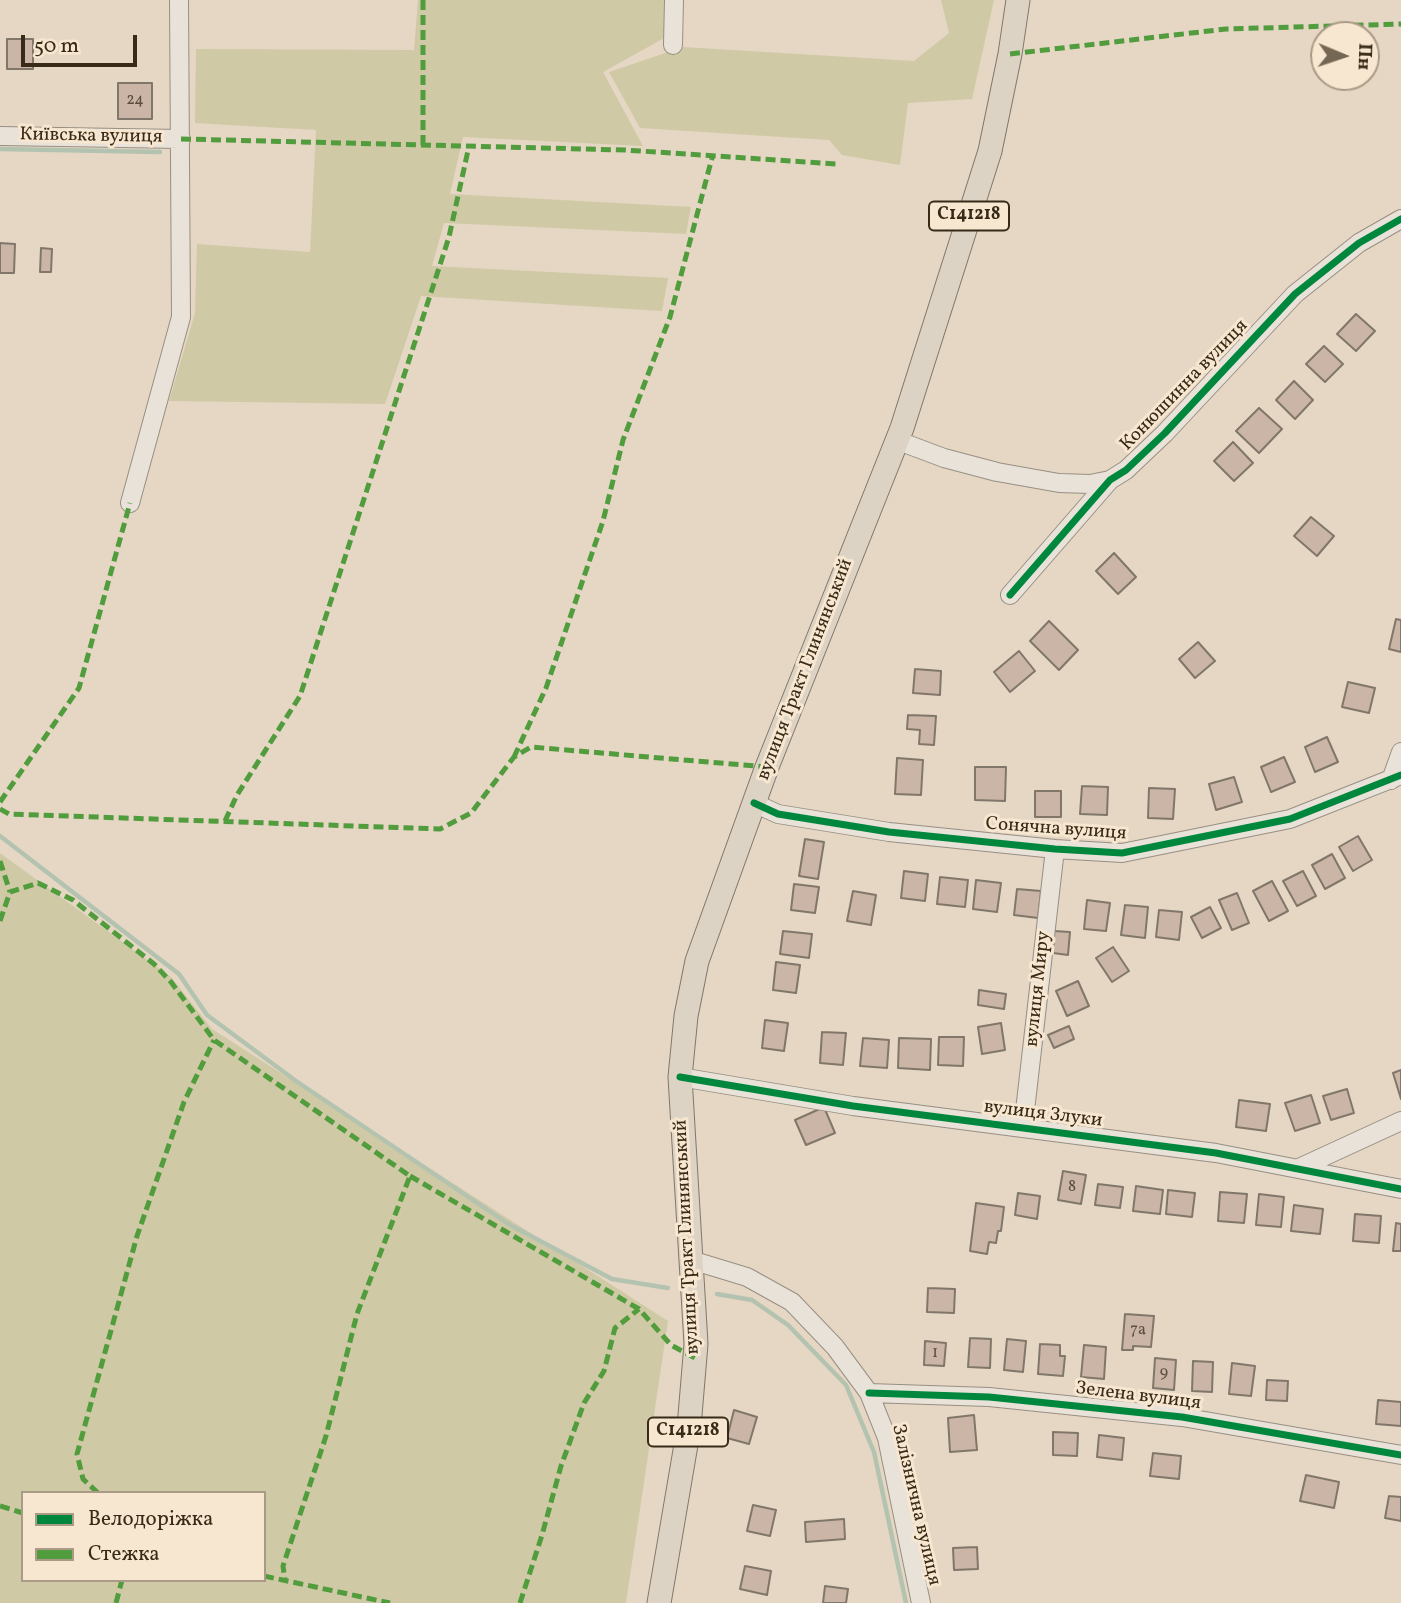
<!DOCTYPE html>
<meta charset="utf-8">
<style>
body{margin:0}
#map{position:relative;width:1401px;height:1603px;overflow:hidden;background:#e5d7c4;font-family:Vollkorn,serif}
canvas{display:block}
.legend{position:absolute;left:21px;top:1491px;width:245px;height:91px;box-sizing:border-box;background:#f7e6d0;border:2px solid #aa9b86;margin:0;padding:9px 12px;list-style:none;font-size:21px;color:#372a17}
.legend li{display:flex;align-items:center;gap:14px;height:35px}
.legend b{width:35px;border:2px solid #aa9b86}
.north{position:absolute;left:1310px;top:21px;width:70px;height:70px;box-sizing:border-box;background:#f7e6d0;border:2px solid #aa9b86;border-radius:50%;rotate:92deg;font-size:19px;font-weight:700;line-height:28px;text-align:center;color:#372a17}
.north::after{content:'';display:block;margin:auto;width:24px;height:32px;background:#746754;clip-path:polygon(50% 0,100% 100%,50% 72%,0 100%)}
.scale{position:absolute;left:21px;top:35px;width:116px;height:32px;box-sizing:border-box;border:4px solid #372a17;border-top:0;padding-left:9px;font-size:21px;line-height:24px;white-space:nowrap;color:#372a17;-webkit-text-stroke:5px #f7e6d0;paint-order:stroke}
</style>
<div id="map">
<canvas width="1401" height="1603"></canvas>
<ul class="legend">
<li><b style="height:9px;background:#00873e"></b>Велодоріжка</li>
<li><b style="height:9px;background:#519c3d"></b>Стежка</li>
</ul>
<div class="north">Пн</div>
<div class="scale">50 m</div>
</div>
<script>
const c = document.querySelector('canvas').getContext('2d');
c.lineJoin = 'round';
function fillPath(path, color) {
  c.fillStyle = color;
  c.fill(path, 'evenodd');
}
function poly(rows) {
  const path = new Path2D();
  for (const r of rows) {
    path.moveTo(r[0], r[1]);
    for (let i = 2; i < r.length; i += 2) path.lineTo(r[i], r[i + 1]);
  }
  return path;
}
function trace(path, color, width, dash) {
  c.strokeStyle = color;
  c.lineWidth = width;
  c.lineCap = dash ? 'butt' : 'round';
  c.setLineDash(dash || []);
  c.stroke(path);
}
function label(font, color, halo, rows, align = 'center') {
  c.font = font + ' Vollkorn,serif';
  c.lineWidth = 6;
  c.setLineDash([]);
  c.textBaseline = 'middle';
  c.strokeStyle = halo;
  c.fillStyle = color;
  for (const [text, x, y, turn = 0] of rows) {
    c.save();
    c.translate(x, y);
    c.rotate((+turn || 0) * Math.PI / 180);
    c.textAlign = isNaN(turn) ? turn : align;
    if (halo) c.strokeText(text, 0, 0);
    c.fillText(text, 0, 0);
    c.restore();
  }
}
fillPath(poly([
 [418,0,667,0,666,37,603,72,643,146,463,137,450,194,691,207,686,234,444,223,432,266,668,278,662,311,421,296,385,404,169,401,195,313,197,244,310,252,316,130,195,123,196,49,414,50],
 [941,0,994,0,972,99,908,103,900,165,842,155,829,140,640,128,609,72,683,47,914,61,949,33],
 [0,853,171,977,212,1029,668,1321,626,1603,0,1603],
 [23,1493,264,1493,264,1580,23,1580]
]), '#d0c9a5');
trace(poly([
 [0,149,160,152],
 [0,836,179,974,207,1015,296,1081,510,1225,612,1279,668,1288],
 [717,1294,752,1300,788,1325,846,1385,874,1452,906,1603]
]), '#b3c3b0', 4.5);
const building = poly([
 [7,39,33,39,33,69,7,69,7,39],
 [118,83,152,83,152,119,118,119,118,83],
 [0,243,15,244,14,273,0,273,0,243],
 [41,248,52,249,51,272,40,272,41,248],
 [1356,314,1375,331,1356,351,1337,334,1356,314],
 [1324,346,1343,364,1325,382,1306,364,1324,346],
 [1294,381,1313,400,1295,419,1276,400,1294,381],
 [1259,408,1282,429,1259,453,1236,431,1259,408],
 [1233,442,1253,463,1234,481,1214,461,1233,442],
 [1311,517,1334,536,1317,556,1294,536,1311,517],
 [1114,553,1136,577,1118,594,1096,571,1114,553],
 [1396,619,1401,620,1401,652,1389,649,1396,619],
 [1049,621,1078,650,1059,670,1030,641,1049,621],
 [1198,642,1215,661,1195,678,1179,659,1198,642],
 [1019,651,1035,671,1010,692,994,672,1019,651],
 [915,669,941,671,940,695,913,693,915,669],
 [1348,682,1375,688,1369,713,1342,707,1348,682],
 [908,715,936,716,934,745,919,744,920,730,907,729,908,715],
 [1327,737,1338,762,1315,772,1305,747,1327,737],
 [1284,757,1295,782,1271,792,1261,767,1284,757],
 [897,758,923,760,921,795,895,794,897,758],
 [975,767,1006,767,1005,801,975,800,975,767],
 [1234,777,1242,802,1216,810,1209,784,1234,777],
 [1082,786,1108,787,1107,815,1080,814,1082,786],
 [1149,788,1175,789,1173,819,1148,818,1149,788],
 [1035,791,1061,791,1061,817,1035,817,1035,791],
 [1358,836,1372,860,1353,871,1339,847,1358,836],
 [805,839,824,842,818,879,799,876,805,839],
 [1332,854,1345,878,1325,889,1312,865,1332,854],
 [904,871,928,874,925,901,901,898,904,871],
 [1303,871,1316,896,1297,906,1283,881,1303,871],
 [940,877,968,880,965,907,937,904,940,877],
 [976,880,1001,883,997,912,973,909,976,880],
 [1272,881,1288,911,1269,921,1253,891,1272,881],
 [794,884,819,887,815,913,791,910,794,884],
 [1017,889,1041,891,1038,918,1014,915,1017,889],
 [853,891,876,895,871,925,847,921,853,891],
 [1237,893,1249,923,1232,930,1219,900,1237,893],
 [1087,900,1110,903,1106,931,1084,929,1087,900],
 [1125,905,1148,907,1145,938,1121,935,1125,905],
 [1210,907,1221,928,1202,938,1191,917,1210,907],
 [1159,910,1182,912,1179,940,1156,937,1159,910],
 [783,931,812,934,809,958,780,954,783,931],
 [1054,931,1070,932,1068,955,1053,953,1054,931],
 [1113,947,1129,971,1112,982,1096,958,1113,947],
 [776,962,800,965,796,993,773,990,776,962],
 [1078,981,1089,1006,1067,1016,1056,991,1078,981],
 [979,990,1006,994,1004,1009,978,1005,979,990],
 [765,1020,788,1023,784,1051,762,1048,765,1020],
 [1001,1023,1005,1050,982,1054,978,1027,1001,1023],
 [1069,1026,1074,1039,1054,1048,1048,1035,1069,1026],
 [822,1032,846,1033,843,1065,820,1063,822,1032],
 [939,1037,964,1037,963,1066,938,1065,939,1037],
 [863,1038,889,1040,887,1068,860,1066,863,1038],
 [899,1038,931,1039,930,1070,898,1068,899,1038],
 [1401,1070,1401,1099,1393,1073,1401,1070],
 [1347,1089,1354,1113,1331,1120,1323,1096,1347,1089],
 [1311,1095,1320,1123,1295,1131,1285,1103,1311,1095],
 [1239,1100,1270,1104,1266,1131,1236,1127,1239,1100],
 [824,1107,835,1133,806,1145,795,1120,824,1107],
 [1063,1171,1086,1175,1081,1204,1058,1200,1063,1171],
 [1098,1184,1123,1187,1120,1208,1095,1205,1098,1184],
 [1136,1186,1163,1190,1160,1214,1133,1211,1136,1186],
 [1168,1190,1195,1193,1192,1217,1166,1214,1168,1190],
 [1220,1192,1247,1194,1244,1223,1218,1221,1220,1192],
 [1018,1193,1040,1196,1037,1219,1015,1215,1018,1193],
 [1259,1194,1284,1197,1281,1227,1256,1225,1259,1194],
 [976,1203,1004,1207,1001,1231,998,1231,996,1243,989,1242,987,1254,970,1251,976,1203],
 [1294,1205,1323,1209,1320,1234,1291,1231,1294,1205],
 [1355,1214,1381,1216,1379,1243,1353,1241,1355,1214],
 [1396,1223,1401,1224,1401,1251,1393,1251,1396,1223],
 [928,1288,955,1289,954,1313,927,1312,928,1288],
 [1125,1314,1154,1316,1151,1347,1133,1346,1133,1350,1122,1350,1125,1314],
 [970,1338,991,1339,990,1368,968,1367,970,1338],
 [1007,1339,1026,1341,1023,1372,1004,1370,1007,1339],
 [925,1341,946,1343,944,1366,924,1365,925,1341],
 [1040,1344,1060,1345,1060,1356,1065,1356,1063,1376,1038,1374,1040,1344],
 [1084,1345,1106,1347,1104,1379,1081,1377,1084,1345],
 [1155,1358,1176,1360,1174,1390,1153,1388,1155,1358],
 [1193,1361,1213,1362,1212,1392,1192,1391,1193,1361],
 [1232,1363,1255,1366,1251,1396,1229,1394,1232,1363],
 [1267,1380,1288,1381,1287,1401,1266,1400,1267,1380],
 [1378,1400,1401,1402,1401,1426,1376,1424,1378,1400],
 [734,1410,757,1417,749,1444,727,1438,734,1410],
 [974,1415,977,1450,950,1452,948,1418,974,1415],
 [1053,1432,1078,1433,1077,1456,1053,1455,1053,1432],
 [1099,1435,1124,1438,1122,1460,1097,1457,1099,1435],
 [1153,1453,1181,1456,1179,1479,1150,1476,1153,1453],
 [1306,1475,1339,1482,1334,1508,1300,1501,1306,1475],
 [1389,1496,1401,1497,1401,1521,1385,1518,1389,1496],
 [753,1505,776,1510,770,1536,747,1531,753,1505],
 [844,1519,845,1539,806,1542,805,1522,844,1519],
 [977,1547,978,1569,954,1570,953,1548,977,1547],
 [745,1566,771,1571,767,1595,740,1589,745,1566],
 [825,1586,848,1589,846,1603,823,1603,825,1586]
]);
fillPath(building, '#cab5a6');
trace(building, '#80776a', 2);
const minor = poly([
 [673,45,674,0],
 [0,136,181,139],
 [896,440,944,458,997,472,1059,483,1090,484,1110,480],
 [130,503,181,317,179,0],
 [1010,595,1110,480,1126,470,1165,433,1295,294,1359,243,1401,219],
 [1391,780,1401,752],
 [754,803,778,814,889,832,1055,849,1122,853,1290,819,1401,775],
 [680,1077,853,1106,1216,1153,1401,1189],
 [1023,1128,1055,849],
 [1299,1168,1401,1121],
 [691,1260,747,1277,792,1302,835,1347,869,1393,887,1438,921,1603],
 [869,1393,989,1397,1182,1417,1401,1455]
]);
const major = poly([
 [659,1603,689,1427,696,1344,680,1077,686,1016,697,961,767,767,902,428,990,151,1010,54,1018,0]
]);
trace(minor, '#988f82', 20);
trace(major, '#80776a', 25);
trace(minor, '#e9e2d9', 18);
trace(major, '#ddd3c4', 23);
trace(poly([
 [423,0,423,146],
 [1010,54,1226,29,1401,24],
 [181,139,625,150,837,164],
 [514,757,546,688,603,521,623,440,670,317,713,154],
 [0,802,79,688,130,503],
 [0,809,9,814,440,829,471,813,514,757,531,747,767,767],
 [225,821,237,795,300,696,449,237,469,146],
 [0,861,10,892],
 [0,921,10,892,38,883,73,900,154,964,171,982,214,1040,410,1176,357,1314,326,1436,283,1566,285,1580],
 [410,1176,639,1309,671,1345,695,1358],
 [98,1493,83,1479,77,1454,137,1236,184,1102,214,1040],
 [0,1506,23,1513],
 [264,1576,390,1603],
 [116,1603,122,1580],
 [520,1603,542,1535,561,1466,584,1403,604,1371,615,1328,639,1309]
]), '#519c3d', 5, [10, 5]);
trace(poly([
 [1010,595,1110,480,1126,470,1165,433,1295,294,1359,243,1401,219],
 [754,803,778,814,889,832,1055,849,1122,853,1290,819,1401,775],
 [680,1077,853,1106,1216,1153,1401,1189],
 [869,1393,989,1397,1182,1417,1401,1455]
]), '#00873e', 7);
label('16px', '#5c4d3b', null, [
 ["24",135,101],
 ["8",1072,1188],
 ["7а",1138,1331],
 ["1",935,1354],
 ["9",1164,1374]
]);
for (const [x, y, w] of [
 [969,216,80],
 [688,1432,80]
]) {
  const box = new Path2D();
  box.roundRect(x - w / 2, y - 14.5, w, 29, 5);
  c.fillStyle = '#f7e6d0';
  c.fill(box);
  trace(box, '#372a17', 2);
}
label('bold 18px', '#372a17', null, [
 ["С141218",969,216],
 ["С141218",688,1432]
]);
label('19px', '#372a17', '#f7e6d0', [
 ["Київська вулиця",91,137,1],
 ["Конюшинна вулиця",1185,386,-46],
 ["вулиця Тракт Глинянський",806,670,-69],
 ["Сонячна вулиця",1056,830,4],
 ["вулиця Миру",1039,989,-84],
 ["вулиця Злуки",1043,1115,7],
 ["вулиця Тракт Глинянський",688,1237,-93],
 ["Зелена вулиця",1138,1397,7],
 ["Залізнична вулиця",915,1505,77]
]);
</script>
